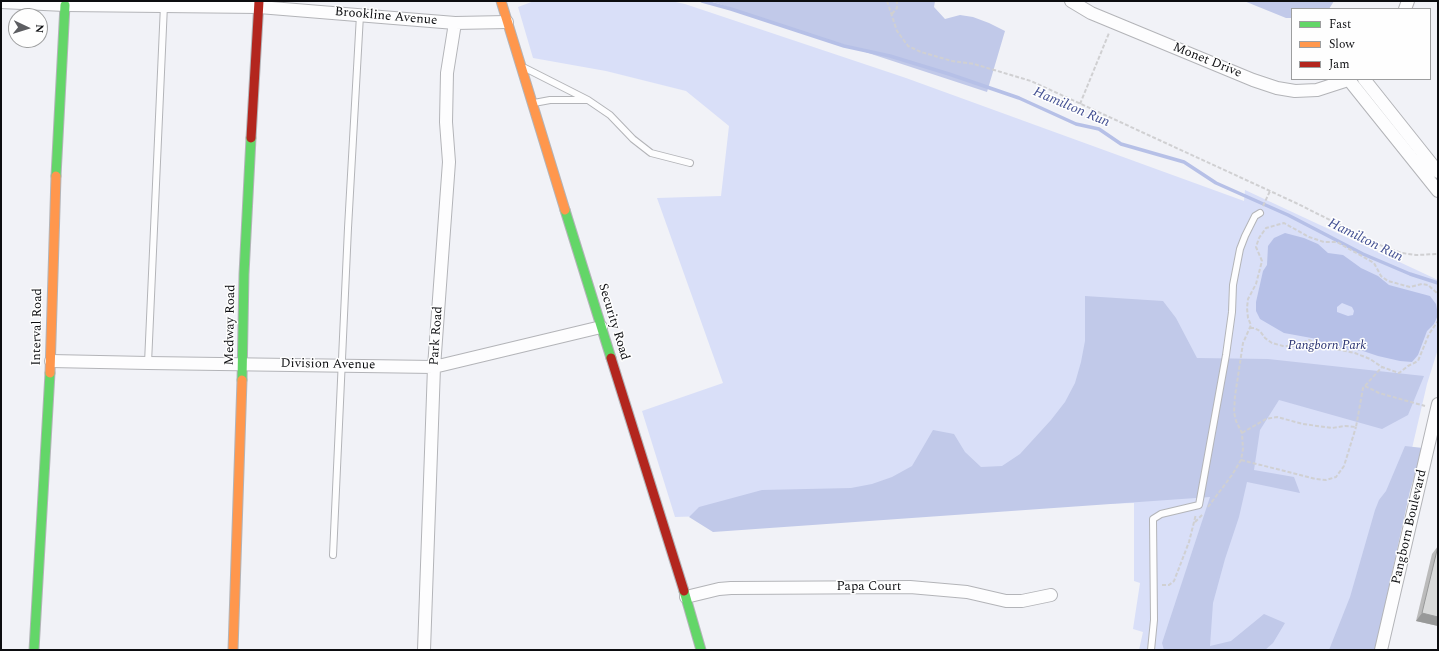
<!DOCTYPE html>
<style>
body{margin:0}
#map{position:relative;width:1439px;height:651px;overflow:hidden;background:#f1f2f7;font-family:Spectral,serif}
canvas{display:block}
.frame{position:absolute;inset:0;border:2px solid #0c0d10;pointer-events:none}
.legend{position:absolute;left:1291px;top:8px;width:140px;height:72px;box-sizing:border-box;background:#fefefe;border:1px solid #9d9e9f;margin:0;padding:5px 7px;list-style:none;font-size:12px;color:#0c0d10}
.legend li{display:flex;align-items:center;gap:8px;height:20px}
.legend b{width:20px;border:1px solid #9d9e9f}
.north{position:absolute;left:8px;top:8px;width:40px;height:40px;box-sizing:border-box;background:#fefefe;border:1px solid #9d9e9f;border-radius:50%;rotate:94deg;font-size:11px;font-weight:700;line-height:16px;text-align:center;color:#0c0d10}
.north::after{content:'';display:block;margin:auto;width:14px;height:18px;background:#5c5d61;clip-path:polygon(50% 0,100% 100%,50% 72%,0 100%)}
</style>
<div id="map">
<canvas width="1439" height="651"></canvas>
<div class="frame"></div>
<ul class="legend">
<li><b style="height:5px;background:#63d668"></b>Fast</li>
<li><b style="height:5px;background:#ff974d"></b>Slow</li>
<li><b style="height:5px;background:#b3261e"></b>Jam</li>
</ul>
<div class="north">N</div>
</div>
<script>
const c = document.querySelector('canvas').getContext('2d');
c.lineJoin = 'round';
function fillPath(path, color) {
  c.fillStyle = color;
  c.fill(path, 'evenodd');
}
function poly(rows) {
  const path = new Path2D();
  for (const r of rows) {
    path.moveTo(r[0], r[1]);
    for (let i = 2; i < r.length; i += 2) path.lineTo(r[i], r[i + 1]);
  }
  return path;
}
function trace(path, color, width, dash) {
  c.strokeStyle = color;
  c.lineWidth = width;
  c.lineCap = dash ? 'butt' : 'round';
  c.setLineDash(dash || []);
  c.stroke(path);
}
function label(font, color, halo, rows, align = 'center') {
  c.font = font + ' Spectral,serif';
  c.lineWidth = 3;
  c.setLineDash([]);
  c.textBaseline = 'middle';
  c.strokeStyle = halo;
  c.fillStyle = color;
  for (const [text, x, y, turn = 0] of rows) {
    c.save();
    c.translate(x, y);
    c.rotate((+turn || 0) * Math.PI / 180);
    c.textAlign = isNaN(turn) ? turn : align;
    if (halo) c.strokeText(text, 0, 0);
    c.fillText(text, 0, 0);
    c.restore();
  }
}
fillPath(poly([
 [534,1,671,1,685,4,906,78,1244,201,1245,190,1438,280,1438,349,1427,384,1365,650,1139,650,1143,632,1133,629,1140,583,1134,581,1134,503,675,517,642,411,723,383,657,198,721,196,729,126,686,91,606,71,533,58,518,7]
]), '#d9dff8');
fillPath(poly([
 [710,1,935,1,934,7,945,19,960,15,973,17,989,23,1005,31,987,92],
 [1244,1,1334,1,1329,9,1292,9,1292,18,1286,18],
 [1085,296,1163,301,1176,318,1197,358,1268,359,1424,376,1408,415,1382,429,1279,400,1260,430,1254,470,1294,477,1300,493,1247,482,1239,517,1225,559,1213,603,1210,646,1231,641,1264,614,1285,623,1273,643,1265,650,1164,650,1162,643,1210,497,713,532,689,517,699,507,762,490,851,488,872,484,892,477,912,466,933,430,954,434,965,452,981,467,1002,466,1020,454,1051,420,1065,402,1075,383,1081,362,1085,341],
 [1405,446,1423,448,1410,491,1375,650,1329,650,1350,597,1375,510,1379,500,1386,491]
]), '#c1c9e9');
fillPath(poly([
 [1285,233,1304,238,1318,244,1328,253,1343,255,1361,268,1378,276,1389,285,1430,296,1436,304,1438,315,1434,324,1427,331,1418,355,1412,362,1400,361,1378,356,1363,351,1338,349,1326,345,1317,339,1284,333,1260,319,1256,311,1256,302,1263,271,1267,265,1268,246,1274,238],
 [1342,303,1352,307,1354,311,1353,315,1348,316,1337,312,1337,307]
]), '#b6c0e7');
trace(poly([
 [702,1,731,9,844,46,890,56,949,74,1019,98,1076,124,1099,129,1121,144,1184,162,1216,183,1288,215,1363,254,1410,274,1438,283]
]), '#b6c0e7', 3.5);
const lane = poly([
 [525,68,588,100,610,115,633,139,651,153,690,163],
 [534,103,550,100,586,100],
 [148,363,164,5],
 [333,555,348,228,360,15],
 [1151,650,1154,620,1153,519,1161,514,1199,505,1226,355,1232,312,1233,285,1240,249,1245,236,1255,216,1260,213]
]);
const street = poly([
 [1071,1,1091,13,1253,80,1277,88,1295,91,1317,90,1351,79],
 [1,2,65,5,259,7,455,23,507,22],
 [1405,9,1408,1],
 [1364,79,1438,172],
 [1349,80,1438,191],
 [51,361,148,363,434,367,601,327],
 [686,597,719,589,731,588,910,587,967,592,1006,601,1022,601,1051,595],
 [424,650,434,367,449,162,446,122,447,73,455,23],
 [1381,650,1438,404]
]);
const fast = poly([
 [56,176,65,5],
 [565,210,611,358],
 [242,380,244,274,251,138],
 [684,591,701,650],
 [34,650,50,373]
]);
const slow = poly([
 [501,1,565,210],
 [50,373,56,176],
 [233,650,242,380]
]);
const jam = poly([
 [251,138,259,1],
 [611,358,684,591]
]);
trace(lane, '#b3b4b8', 8);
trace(street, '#b3b4b8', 14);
trace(fast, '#b3b4b8', 11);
trace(slow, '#b3b4b8', 11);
trace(jam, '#b3b4b8', 11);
trace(poly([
 [887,1,897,31,908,46,921,52,952,61,974,64,1031,81,1296,203,1386,248,1402,253,1416,255,1438,254],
 [892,14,897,8,897,1],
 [1080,104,1109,33],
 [1263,206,1270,191],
 [1250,328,1254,328,1260,331,1265,338,1272,343,1283,346,1295,346,1309,340,1331,348,1355,353,1370,359,1382,367,1399,373,1408,366,1418,361,1429,334,1438,321],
 [1365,386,1379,393,1425,406],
 [1242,433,1266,419,1277,417,1303,424,1332,428,1345,426,1356,427,1363,388,1382,367],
 [1241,460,1316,479,1326,480,1336,477,1344,466,1356,427],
 [1208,507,1232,475,1241,460,1243,449,1242,433,1236,421,1234,412,1235,396,1243,343,1251,325,1248,318,1247,308,1248,299,1256,284,1262,261,1256,247,1259,238,1266,228,1284,223,1309,237,1324,242,1337,242,1374,263,1381,276,1388,281,1410,287,1422,284,1428,285,1438,294],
 [1195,522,1203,514],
 [1162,585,1169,585,1174,581,1189,542,1196,514]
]), '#d0d0d2', 2, [4, 2]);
trace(lane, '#fdfdfe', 6);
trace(street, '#fdfdfe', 12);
trace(fast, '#63d668', 9);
trace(slow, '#ff974d', 9);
trace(jam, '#b3261e', 9);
fillPath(poly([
 [1438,546,1438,626,1416,621,1432,554]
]), '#bbb');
fillPath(poly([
 [1422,613,1438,617,1438,626,1416,621]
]), '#989999');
const building = poly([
 [1438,546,1438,617,1422,613,1438,546]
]);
fillPath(building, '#d9dada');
trace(building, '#989999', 1);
label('13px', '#0c0d10', '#fefefe', [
 ["Brookline Avenue",386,17,5],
 ["Monet Drive",1207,61,22],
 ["Security Road",613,322,73],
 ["Medway Road",231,325,-89],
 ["Interval Road",38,327,-89],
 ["Park Road",437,336,-86],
 ["Division Avenue",328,365,1],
 ["Pangborn Boulevard",1410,527,-77],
 ["Papa Court",869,587]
]);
label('italic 13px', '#293271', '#fefefe', [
 ["Pangborn Park",1327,346]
]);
label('italic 14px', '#445193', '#fefefe', [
 ["Hamilton Run",1071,108,23],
 ["Hamilton Run",1365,241,26]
]);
</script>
